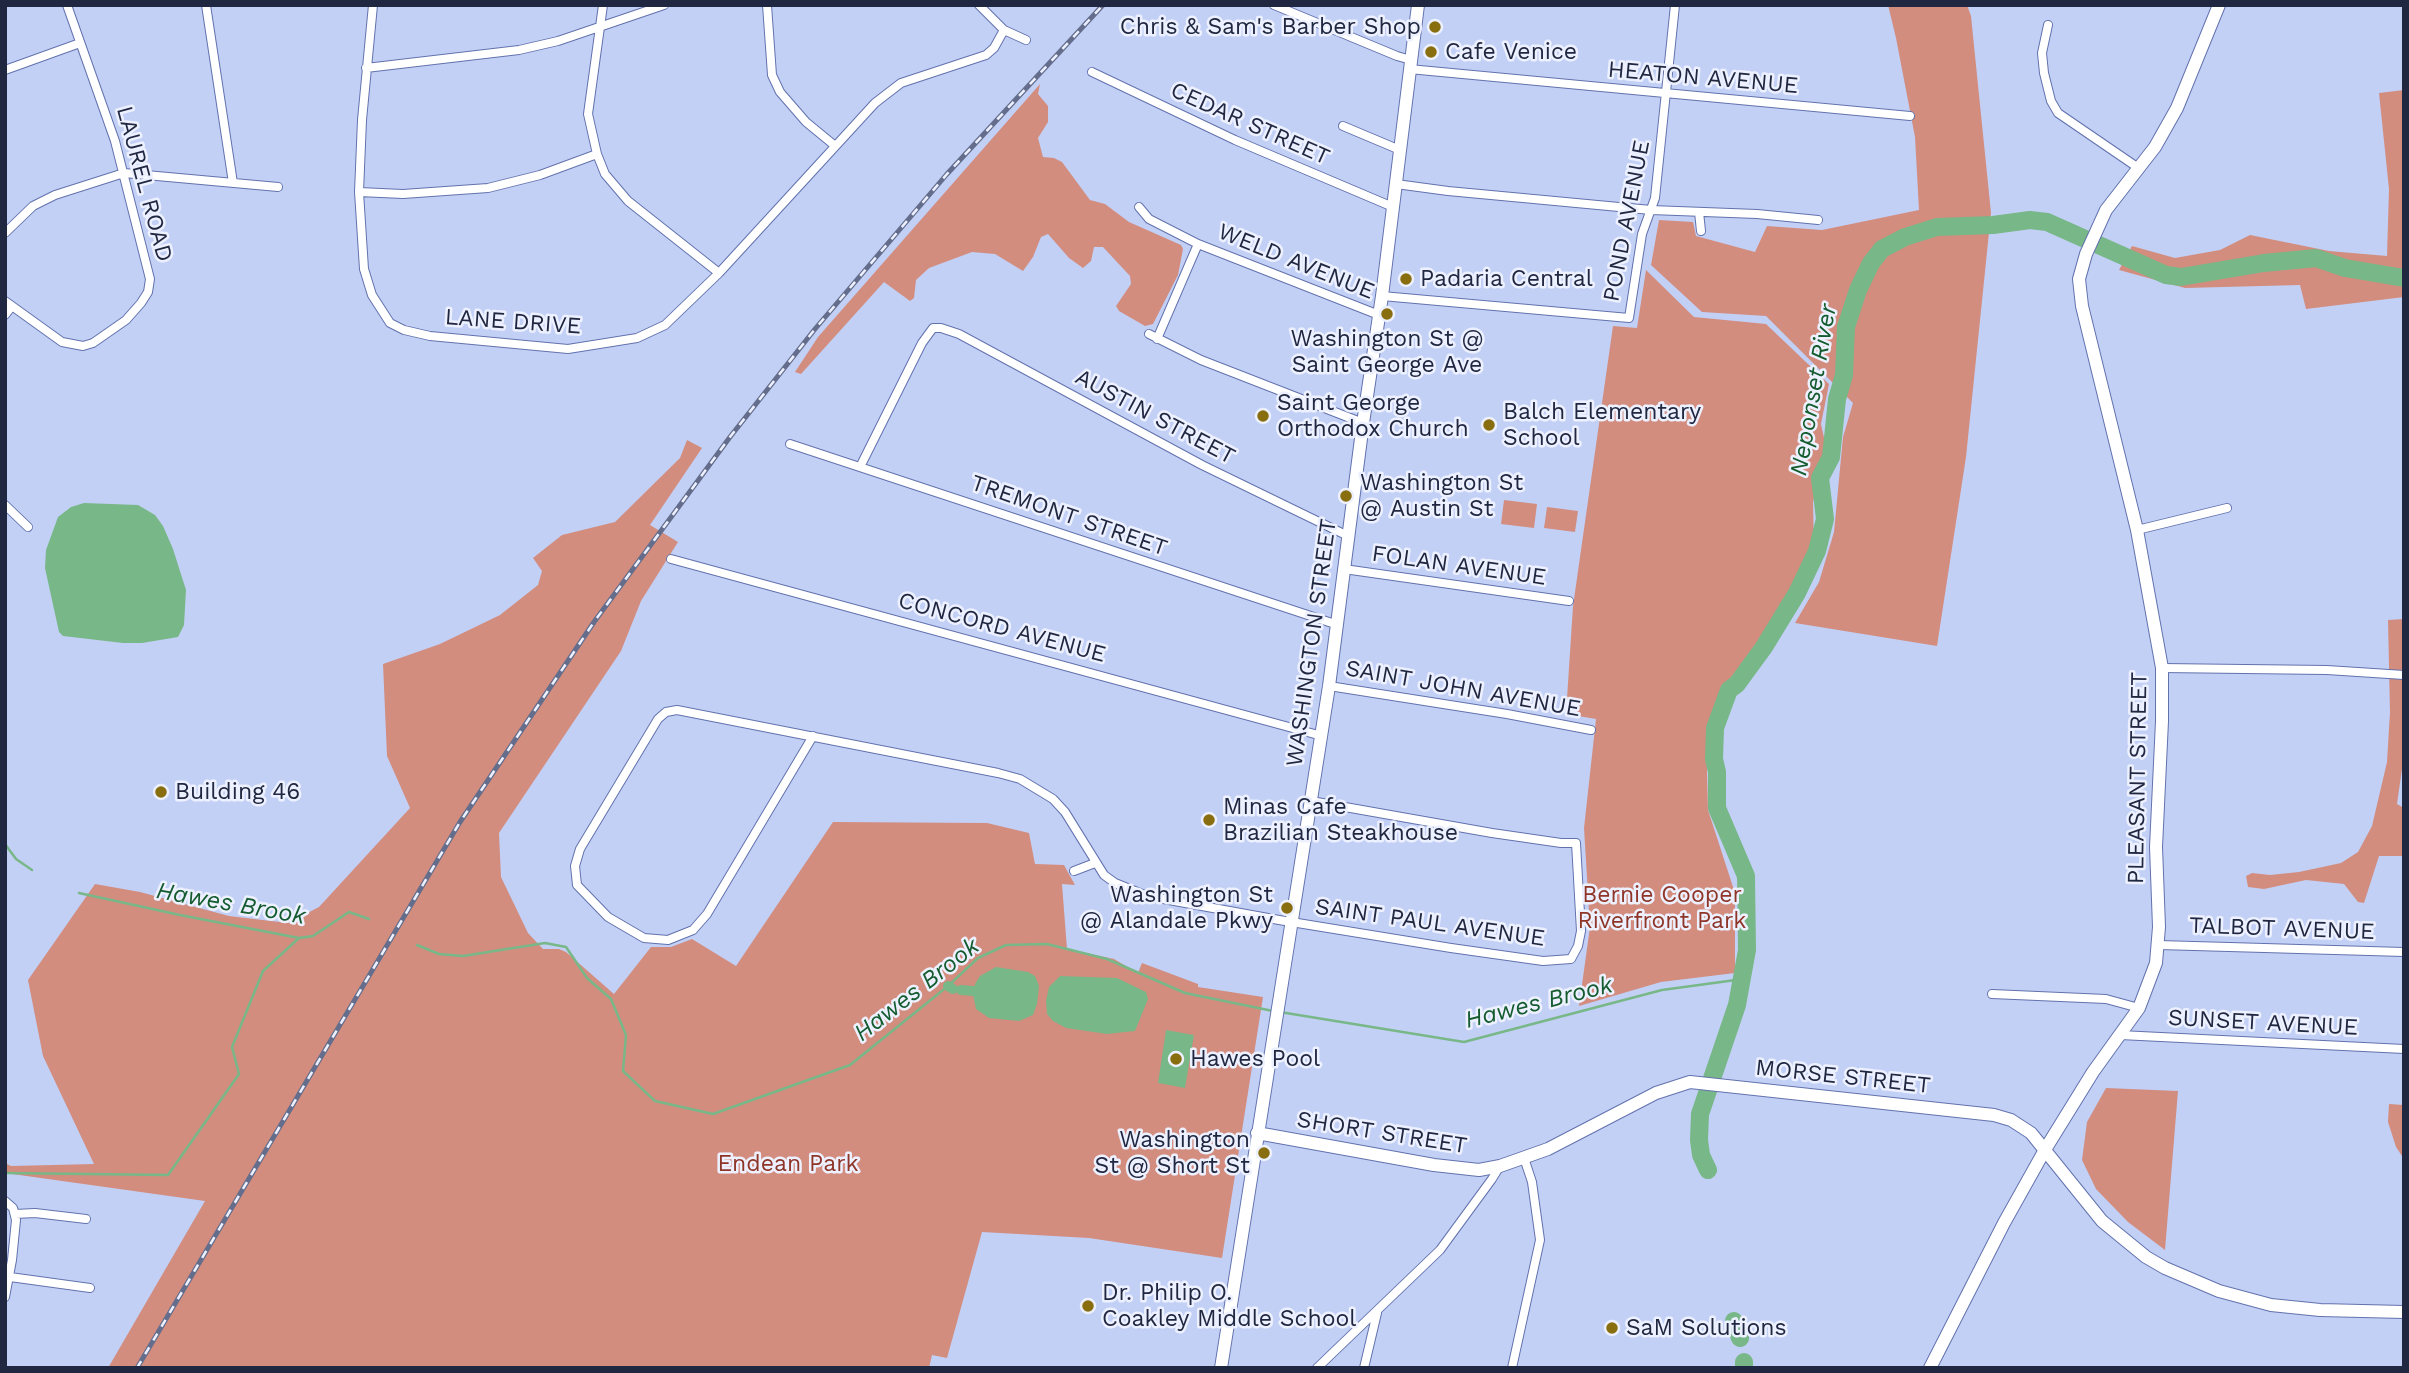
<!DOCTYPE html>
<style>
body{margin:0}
#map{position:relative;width:2409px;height:1373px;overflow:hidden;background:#c3d0f6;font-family:"Work Sans",sans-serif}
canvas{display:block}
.frame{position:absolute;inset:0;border:7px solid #202740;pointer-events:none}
</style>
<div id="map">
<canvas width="2409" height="1373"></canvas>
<div class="frame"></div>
</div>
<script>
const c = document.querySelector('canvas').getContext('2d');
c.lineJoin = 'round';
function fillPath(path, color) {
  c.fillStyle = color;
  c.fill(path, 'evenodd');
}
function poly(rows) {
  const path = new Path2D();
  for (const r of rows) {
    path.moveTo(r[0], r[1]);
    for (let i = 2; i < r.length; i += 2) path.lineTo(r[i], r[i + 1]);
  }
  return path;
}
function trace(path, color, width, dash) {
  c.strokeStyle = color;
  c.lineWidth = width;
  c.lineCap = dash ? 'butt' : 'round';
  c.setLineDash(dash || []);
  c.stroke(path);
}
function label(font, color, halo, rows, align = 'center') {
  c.font = font + ' "Work Sans",sans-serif';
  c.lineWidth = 5;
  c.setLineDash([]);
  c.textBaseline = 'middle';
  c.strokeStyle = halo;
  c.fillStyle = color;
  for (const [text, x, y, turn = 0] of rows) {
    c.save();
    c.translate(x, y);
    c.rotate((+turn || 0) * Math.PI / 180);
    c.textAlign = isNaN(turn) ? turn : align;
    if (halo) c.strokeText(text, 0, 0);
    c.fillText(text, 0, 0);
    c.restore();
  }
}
fillPath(poly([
 [1888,5,1967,5,1971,16,1991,213,1966,457,1937,646,1795,623,1819,582,1834,532,1843,437,1853,403,1766,316,1702,312,1651,265,1659,220,1693,222,1696,236,1755,252,1767,226,1822,230,1919,210,1915,137,1896,38],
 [1040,84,1038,94,1048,106,1048,122,1038,138,1043,157,1054,158,1062,162,1090,200,1105,204,1129,222,1181,245,1183,249,1178,275,1153,324,1145,326,1119,311,1116,306,1131,284,1130,276,1103,247,1094,247,1091,261,1083,268,1069,258,1048,234,1041,237,1033,257,1023,271,995,254,972,252,929,268,916,280,914,298,910,301,884,282,801,374,795,372,818,337],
 [2404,90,2404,297,2306,309,2300,285,2185,288,2119,270,2132,246,2175,258,2220,250,2250,235,2329,251,2387,256,2389,189,2379,93],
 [1646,270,1694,317,1766,324,1829,384,1821,424,1825,442,1823,466,1813,502,1814,549,1767,632,1721,690,1706,732,1708,810,1735,893,1735,973,1661,982,1579,1006,1590,927,1584,828,1596,719,1566,714,1573,606,1613,326,1637,328],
 [687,440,702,448,650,525,678,542,641,601,621,651,499,833,501,877,528,933,543,949,559,949,566,952,614,994,651,947,671,947,692,939,736,966,833,822,987,823,1029,833,1035,864,1064,865,1075,885,1062,884,1067,949,1114,959,1138,973,1142,963,1198,984,1198,987,1263,997,1222,1258,1089,1238,982,1232,947,1358,932,1355,929,1368,108,1368,205,1201,5,1173,5,1163,11,1166,94,1164,43,1056,28,980,95,884,140,892,229,916,288,923,319,907,410,808,387,756,383,664,440,644,500,615,538,585,542,571,533,558,562,535,615,522,680,458],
 [1504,500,1537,504,1534,528,1501,524],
 [1547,507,1578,511,1575,532,1544,528],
 [2404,619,2404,755,2397,804,2404,808,2404,856,2379,856,2364,903,2358,902,2344,884,2306,880,2264,889,2248,887,2246,876,2252,873,2270,875,2299,872,2341,863,2358,852,2372,826,2387,762,2390,712,2388,620],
 [2106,1088,2178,1091,2165,1250,2128,1222,2096,1189,2082,1160,2087,1122],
 [2389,1104,2404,1105,2404,1159,2396,1147,2388,1122]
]), '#d28d7f');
fillPath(poly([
 [84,503,138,505,155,515,163,526,173,549,186,590,184,625,178,637,142,643,123,643,63,636,59,632,45,568,46,550,58,517,71,507],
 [996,967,1028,972,1035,976,1039,986,1037,1004,1033,1015,1019,1021,989,1018,976,1009,973,995,975,984,980,976],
 [1060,976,1117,978,1146,992,1148,999,1135,1031,1107,1034,1066,1028,1053,1021,1047,1014,1046,1001,1049,987],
 [1166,1030,1194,1035,1185,1088,1158,1083]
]), '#78b787');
trace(poly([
 [5,844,16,859,32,870],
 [79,893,180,915,299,938,313,936,349,912,369,919],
 [417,945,439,954,463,956,545,943,566,947,587,978,611,999,626,1035,623,1071,655,1101,713,1114,850,1065,948,986,978,958,1006,945,1047,944,1107,959,1185,993,1273,1011],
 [1280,1012,1464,1042,1662,990,1743,979],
 [5,1173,168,1175,239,1074,232,1047,263,971,299,938]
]), '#78b787', 2.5);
trace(poly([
 [948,986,953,989],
 [961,990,986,992]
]), '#78b787', 10);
trace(poly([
 [1708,1170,1701,1155,1699,1140,1700,1114,1737,1005,1747,950,1746,876,1717,808,1717,772,1714,759,1715,728,1729,690,1737,684,1764,647,1797,593,1817,551,1825,519,1820,478,1831,457,1837,399,1844,375,1846,327,1858,290,1871,263,1882,249,1905,237,1937,227,1993,225,2030,220,2047,222,2166,275,2181,277,2264,263,2316,258,2345,268,2404,278],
 [1734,1321,1740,1338],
 [1744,1368,1744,1362]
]), '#78b787', 18);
const street = poly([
 [206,5,233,183],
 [373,5,362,120,359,192,364,269,372,295,390,323,404,330,430,336,568,349,637,338,665,325,719,273,875,103,901,83,986,55,994,48,1004,30],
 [603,5,588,114,597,154,605,174,628,201,719,273],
 [767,5,772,75,780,92,806,122,834,145],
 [979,5,1004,30,1026,40],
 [1274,5,1397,56,1411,60],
 [2048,25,2042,53,2044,73,2051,101,2058,113,2137,167],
 [366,68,519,50,558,41,664,5],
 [1409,69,1910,116],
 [5,70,80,43],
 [1092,72,1235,140,1393,207],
 [1343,126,1400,150],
 [1396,184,1448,191,1651,210,1757,214,1818,220],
 [359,192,403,194,488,188,540,175,597,154],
 [1139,207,1149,219,1198,244,1379,315],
 [1699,212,1701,231],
 [5,233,33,206,55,195,124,173,278,187],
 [1382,296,1629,318,1642,234,1655,198,1675,5],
 [5,301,62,342,83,346,93,343,126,320,141,303,148,292,150,279,115,141,67,5],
 [5,315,12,306],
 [1149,334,1201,360,1363,423],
 [1157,339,1198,244],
 [790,444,1335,624],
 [860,467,922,343,933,328,941,328,959,334,1202,465,1348,536],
 [5,505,28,527],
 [2137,530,2227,508],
 [671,559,1322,736],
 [1344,569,1569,601],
 [2162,668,2327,670,2404,675],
 [1329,686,1507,714,1591,730],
 [813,736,707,914,693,930,668,940,644,938,608,917,577,885,575,866,580,849,658,719,666,712,677,710,998,773,1020,779,1053,799,1065,812,1104,875,1115,883,1147,896,1279,920,1451,948,1543,961,1571,959,1578,946,1581,931,1576,843,1561,843,1492,833,1311,801],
 [1074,871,1095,863],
 [2159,945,2404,952],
 [1992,994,2106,999,2139,1008],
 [2120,1035,2404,1049],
 [5,1201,13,1208,16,1220,12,1260,5,1297],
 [15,1214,35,1213,86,1219],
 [10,1277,90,1288],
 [1317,1368,1440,1250,1492,1179,1500,1166],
 [1364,1368,1377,1313],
 [1512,1368,1540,1240,1532,1182,1524,1158]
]);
const secondary = poly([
 [1257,1133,1434,1165,1479,1170,1500,1166,1548,1149,1656,1093,1690,1082,1994,1115,2011,1120,2031,1133,2102,1221,2146,1257,2165,1268,2219,1291,2271,1305,2320,1310,2404,1312],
 [1221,1368,1329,686,1363,423,1382,296,1418,5],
 [1930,1368,2004,1223,2046,1148,2093,1072,2139,1008,2156,963,2159,927,2156,847,2162,721,2162,668,2137,530,2082,306,2079,279,2086,254,2106,210,2155,147,2177,108,2219,5]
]);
trace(street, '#6272ad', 10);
trace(secondary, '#6272ad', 14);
trace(street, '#fff', 8);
trace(secondary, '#fff', 12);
const rail = poly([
 [137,1368,460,822,594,622,730,437,815,329,947,174,1103,5]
]);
trace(rail, '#646e8c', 5);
trace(rail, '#edf1ff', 2.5, [8]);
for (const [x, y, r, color] of [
 [1435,27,7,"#896e0f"],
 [1431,52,7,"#896e0f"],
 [1406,279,7,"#896e0f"],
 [1387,314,7,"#896e0f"],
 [1263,416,7,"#896e0f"],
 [1489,425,7,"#896e0f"],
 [1346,496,7,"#896e0f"],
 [161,792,7,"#896e0f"],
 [1209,820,7,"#896e0f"],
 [1287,908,7,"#896e0f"],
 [1176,1059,7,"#896e0f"],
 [1264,1153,7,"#896e0f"],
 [1088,1306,7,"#896e0f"],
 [1612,1328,7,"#896e0f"]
]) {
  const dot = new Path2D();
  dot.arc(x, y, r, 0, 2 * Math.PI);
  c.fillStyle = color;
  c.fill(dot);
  trace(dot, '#edf1ff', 2.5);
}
label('23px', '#202740', '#edf1ff', [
 ["Chris & Sam's Barber Shop",1421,27,"right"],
 ["Cafe Venice",1445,52],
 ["Padaria Central",1420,279],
 ["Washington St @",1387,339,"center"],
 ["Saint George Ave",1387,365,"center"],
 ["Saint George",1277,403],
 ["Orthodox Church",1277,429],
 ["Balch Elementary",1503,412],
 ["School",1503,438],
 ["Washington St",1360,483],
 ["@ Austin St",1360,509],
 ["Building 46",175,792],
 ["Minas Cafe",1223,807],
 ["Brazilian Steakhouse",1223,833],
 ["Washington St",1273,895,"right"],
 ["@ Alandale Pkwy",1273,921,"right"],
 ["Hawes Pool",1190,1059],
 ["Washington",1250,1140,"right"],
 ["St @ Short St",1250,1166,"right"],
 ["Dr. Philip O.",1102,1293],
 ["Coakley Middle School",1102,1319],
 ["SaM Solutions",1626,1328]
], 'left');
label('23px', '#202740', '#edf1ff', [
 ["HEATON AVENUE",1703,78,5],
 ["CEDAR STREET",1250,124,24],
 ["LAUREL ROAD",144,184,75],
 ["POND AVENUE",1627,221,-79],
 ["WELD AVENUE",1296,262,22],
 ["LANE DRIVE",513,322,4],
 ["AUSTIN STREET",1155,417,28],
 ["TREMONT STREET",1069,516,19],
 ["FOLAN AVENUE",1459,566,8],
 ["CONCORD AVENUE",1002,628,15],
 ["WASHINGTON STREET",1312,643,-82],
 ["SAINT JOHN AVENUE",1463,689,10],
 ["PLEASANT STREET",2138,778,-89],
 ["SAINT PAUL AVENUE",1430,923,8],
 ["TALBOT AVENUE",2282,929,2],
 ["SUNSET AVENUE",2263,1023,3],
 ["MORSE STREET",1843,1077,6],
 ["SHORT STREET",1382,1133,9]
]);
label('23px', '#8e3527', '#edf1ff', [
 ["Bernie Cooper",1662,895],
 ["Riverfront Park",1662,921],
 ["Endean Park",788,1164]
]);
label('italic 24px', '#145b2e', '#edf1ff', [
 ["Neponset River",1814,390,-80],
 ["Hawes Brook",231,904,10],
 ["Hawes Brook",917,990,-38],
 ["Hawes Brook",1539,1003,-14]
]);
</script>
